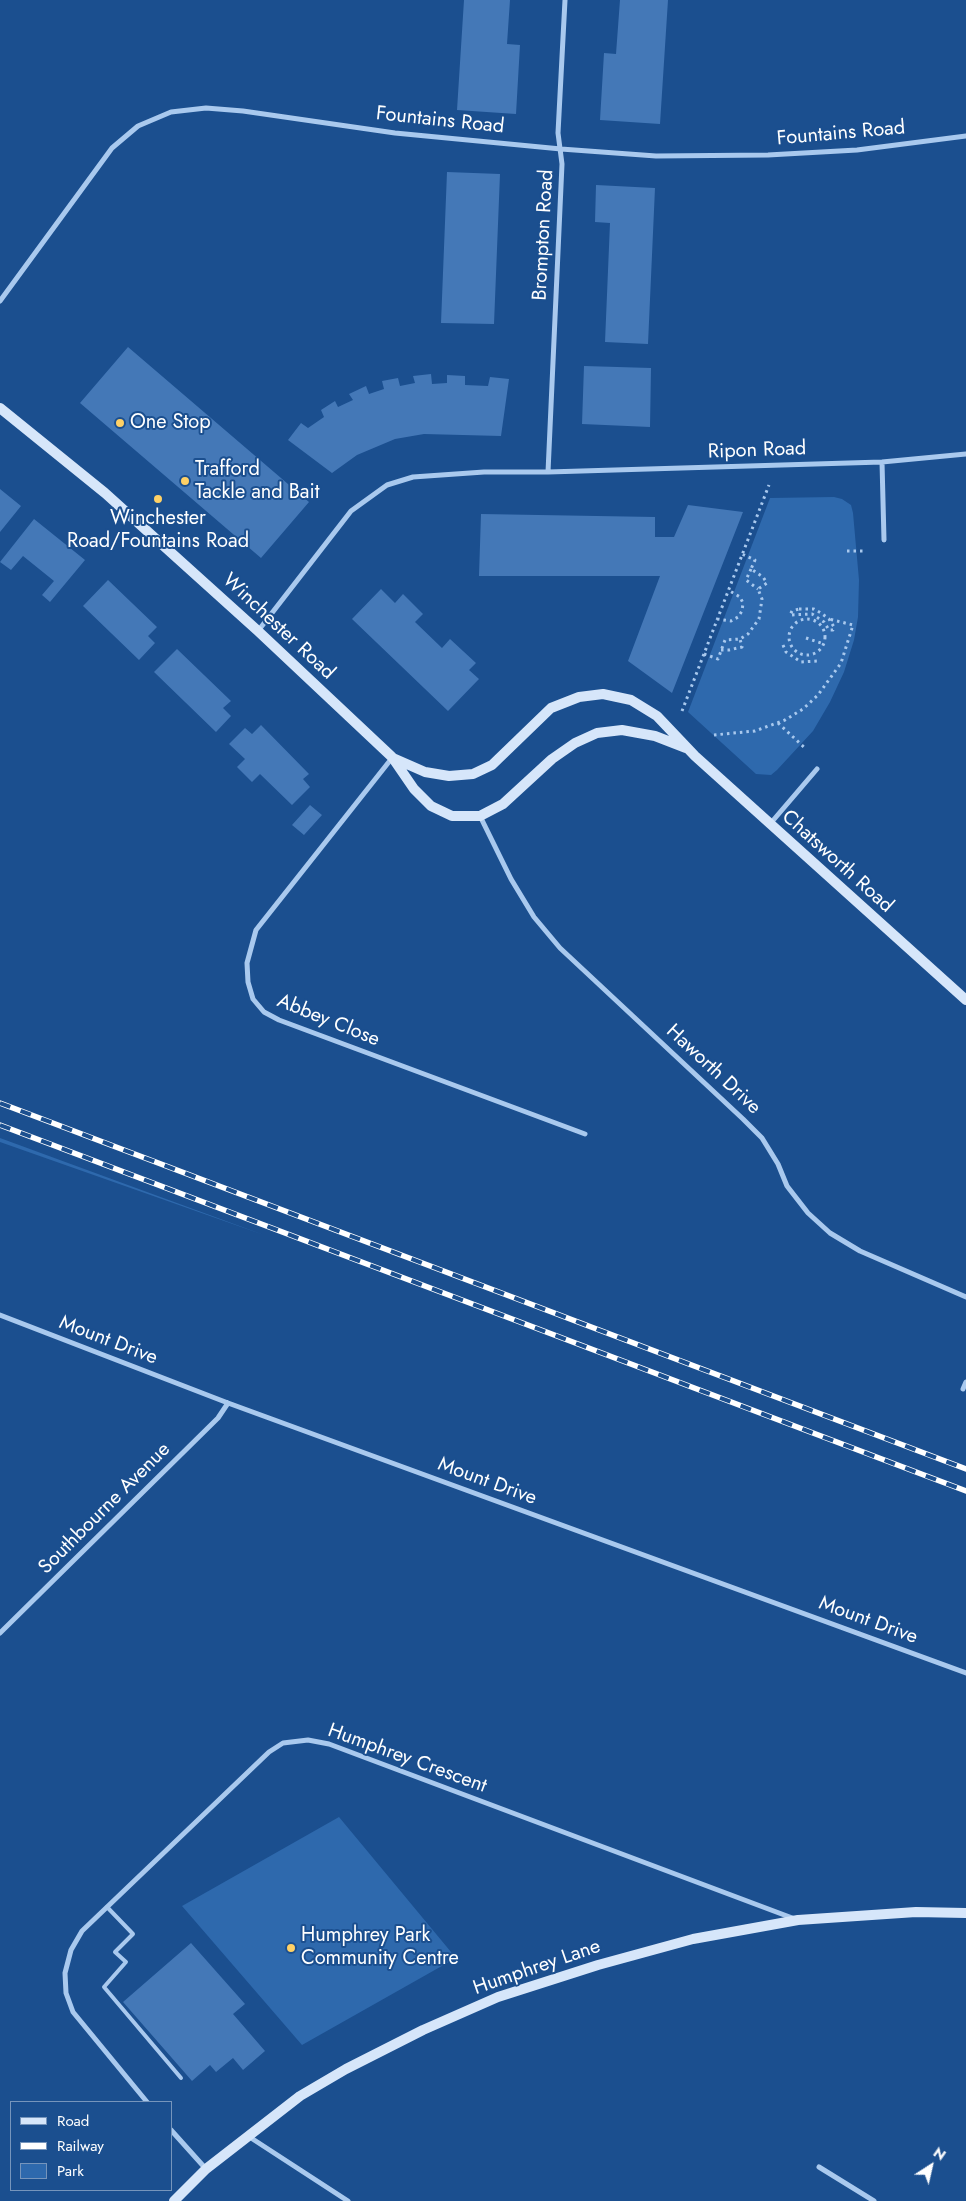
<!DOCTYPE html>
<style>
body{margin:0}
#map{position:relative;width:966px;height:2201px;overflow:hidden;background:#1b4f8f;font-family:Jost,sans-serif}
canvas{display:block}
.legend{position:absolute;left:10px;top:2101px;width:162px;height:90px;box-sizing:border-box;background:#1b4f8f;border:1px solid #7695bc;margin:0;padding:6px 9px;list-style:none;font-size:15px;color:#fff}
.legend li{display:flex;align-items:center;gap:10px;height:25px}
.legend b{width:25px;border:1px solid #7695bc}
.north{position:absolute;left:906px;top:2141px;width:50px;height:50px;-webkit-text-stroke:4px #1b4f8f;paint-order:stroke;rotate:35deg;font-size:14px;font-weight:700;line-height:20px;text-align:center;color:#fff}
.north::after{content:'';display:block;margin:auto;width:18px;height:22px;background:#fff;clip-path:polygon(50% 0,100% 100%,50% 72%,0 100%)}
</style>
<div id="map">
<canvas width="966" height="2201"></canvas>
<ul class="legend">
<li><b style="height:6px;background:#d6e6fa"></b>Road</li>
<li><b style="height:6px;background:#fff"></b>Railway</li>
<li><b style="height:14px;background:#2e69ad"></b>Park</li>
</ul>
<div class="north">N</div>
</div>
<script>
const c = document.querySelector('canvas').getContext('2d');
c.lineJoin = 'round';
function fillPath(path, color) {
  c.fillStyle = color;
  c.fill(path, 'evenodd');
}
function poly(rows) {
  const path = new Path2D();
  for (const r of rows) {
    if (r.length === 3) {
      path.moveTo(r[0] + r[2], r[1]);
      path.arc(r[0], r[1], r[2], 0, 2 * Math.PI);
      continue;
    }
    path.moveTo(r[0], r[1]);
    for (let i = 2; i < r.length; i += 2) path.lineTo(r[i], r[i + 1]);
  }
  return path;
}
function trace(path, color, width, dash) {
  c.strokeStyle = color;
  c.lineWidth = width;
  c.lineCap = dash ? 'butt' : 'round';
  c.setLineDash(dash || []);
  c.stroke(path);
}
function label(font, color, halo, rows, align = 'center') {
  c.font = font + ' Jost,sans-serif';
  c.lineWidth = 4;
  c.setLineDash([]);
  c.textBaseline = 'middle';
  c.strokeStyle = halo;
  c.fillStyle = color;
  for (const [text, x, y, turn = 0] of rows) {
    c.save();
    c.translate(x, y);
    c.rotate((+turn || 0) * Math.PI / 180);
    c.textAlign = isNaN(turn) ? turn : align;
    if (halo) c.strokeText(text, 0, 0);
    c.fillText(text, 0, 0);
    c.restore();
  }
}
fillPath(poly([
 [834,497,842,499,851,505,853,513,859,580,858,617,854,640,844,672,830,702,813,731,777,770,771,775,756,774,688,712,770,498],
 [0,1138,264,1235,0,1142],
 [339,1817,456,1958,302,2045,182,1906]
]), '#2e69ad');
fillPath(poly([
 [464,0,510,0,507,44,520,45,516,114,457,110],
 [620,0,668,0,660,124,600,120,604,53,616,54],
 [447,172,500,174,494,324,441,323],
 [596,185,655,188,648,344,605,342,610,223,595,222],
 [128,347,309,502,261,558,80,403],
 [584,366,651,368,650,427,582,424],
 [431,374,432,384,447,383,447,375,465,376,465,385,488,386,490,377,509,379,501,436,424,434,395,439,357,455,332,473,288,440,301,423,308,428,324,417,321,410,335,401,338,407,353,400,349,394,366,386,369,394,384,389,382,381,398,378,400,386,415,383,413,376],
 [0,489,21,506,0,532],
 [688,505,743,512,672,693,628,661,660,576,479,576,481,514,655,517,655,537,674,537],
 [34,519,85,560,50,602,42,595,54,581,23,556,11,570,0,562],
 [108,580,157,627,148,636,155,643,139,660,83,606],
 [381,589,395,603,403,594,423,614,415,622,442,648,450,639,476,663,469,670,479,679,448,711,352,619],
 [177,649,231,701,223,708,231,716,216,732,154,672],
 [261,725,309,774,303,779,310,787,292,805,260,774,252,782,237,767,245,759,229,744,245,728,252,734],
 [310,805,322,815,304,835,292,825],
 [191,1943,245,2004,233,2014,265,2051,243,2070,233,2058,216,2072,210,2065,192,2081,123,2002]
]), '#4478b7');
trace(poly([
 [847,551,863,551],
 [751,569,746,580,758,589],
 [799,609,814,609,821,613,829,619,834,627,833,630,829,630,824,622,812,614,790,615,792,611,799,609],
 [807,637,18],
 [717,619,731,621,738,617,742,611,743,603,740,597,728,590],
 [806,638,824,644],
 [783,645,786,652,801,662,819,661],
 [721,650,729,650,742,647,740,639],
 [704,654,718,659,725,640,740,639,748,634,759,619,762,599,758,589,767,583,763,577,751,569,755,560,742,554],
 [682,711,769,485],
 [778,723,806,749],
 [714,735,755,731,785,720,803,709,818,695,841,663,853,625,829,619]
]), '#a9c9ee', 3, [2.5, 4]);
trace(poly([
 [107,1907,133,1934,115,1952,126,1962,104,1987,181,2078]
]), '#a9c9ee', 4);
trace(poly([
 [0,301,112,148,138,126,171,112,206,108,243,111,395,133,561,149,656,156,768,155,857,150,966,136],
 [882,462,884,540],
 [548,472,562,164,558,133,565,0],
 [258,631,351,511,387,485,413,477,484,472,548,472,882,462,966,454],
 [392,758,256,930,247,963,248,982,253,999,264,1012,279,1020,585,1134],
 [480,816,511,879,534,917,560,948,743,1119,762,1138,778,1164,787,1186,808,1213,830,1233,860,1251,966,1297],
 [770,824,817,769],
 [0,1315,228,1403,966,1673],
 [963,1389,966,1382],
 [0,1633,218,1418,228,1403],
 [147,2102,73,2012,66,1993,65,1973,71,1950,82,1931,269,1752,283,1743,308,1740,329,1744,795,1919],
 [171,2130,206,2169],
 [248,2136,348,2201],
 [819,2167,874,2201]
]), '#a9c9ee', 5);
trace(poly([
 [0,408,105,493,258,631,392,757,414,789,431,806,452,816,480,816,503,804,552,759,575,743,597,733,622,730,655,736,686,748],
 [393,758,425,772,449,776,473,774,492,765,551,708,579,697,603,694,631,700,657,716,695,756,966,1000],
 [174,2201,206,2169,300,2096,346,2069,423,2030,498,1997,598,1965,693,1939,798,1920,916,1912,966,1913]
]), '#d6e6fa', 10);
const rail = poly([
 [0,1103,966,1469],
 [0,1125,966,1491]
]);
trace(rail, '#fff', 5.5);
trace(rail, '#1b4f8f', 4, [11]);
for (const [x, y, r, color] of [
 [120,423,5,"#ffd166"],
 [185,481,5,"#ffd166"],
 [158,499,5,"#ffd166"],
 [291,1948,5,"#ffd166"]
]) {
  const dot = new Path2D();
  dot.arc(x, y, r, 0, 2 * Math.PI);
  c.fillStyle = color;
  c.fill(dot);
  trace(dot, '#1b4f8f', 2);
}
label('20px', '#fff', '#1b4f8f', [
 ["Fountains Road",440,121,6],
 ["Fountains Road",841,134,-5],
 ["Brompton Road",544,235,-87],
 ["Ripon Road",757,451,-2],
 ["Winchester Road",278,627,43],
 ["Chatsworth Road",837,862,42],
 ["Abbey Close",328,1021,22],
 ["Haworth Drive",713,1070,43],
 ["Mount Drive",108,1341,21],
 ["Mount Drive",487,1482,20],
 ["Southbourne Avenue",105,1509,-45],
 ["Mount Drive",868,1621,20],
 ["Humphrey Crescent",407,1759,20],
 ["Humphrey Lane",537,1968,-19]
]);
label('20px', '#fff', '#1b4f8f', [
 ["One Stop",130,423],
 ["Trafford",195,470],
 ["Tackle and Bait",195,493],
 ["Winchester",158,519,"center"],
 ["Road/Fountains Road",158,542,"center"],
 ["Humphrey Park",301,1936],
 ["Community Centre",301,1959]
], 'left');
</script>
